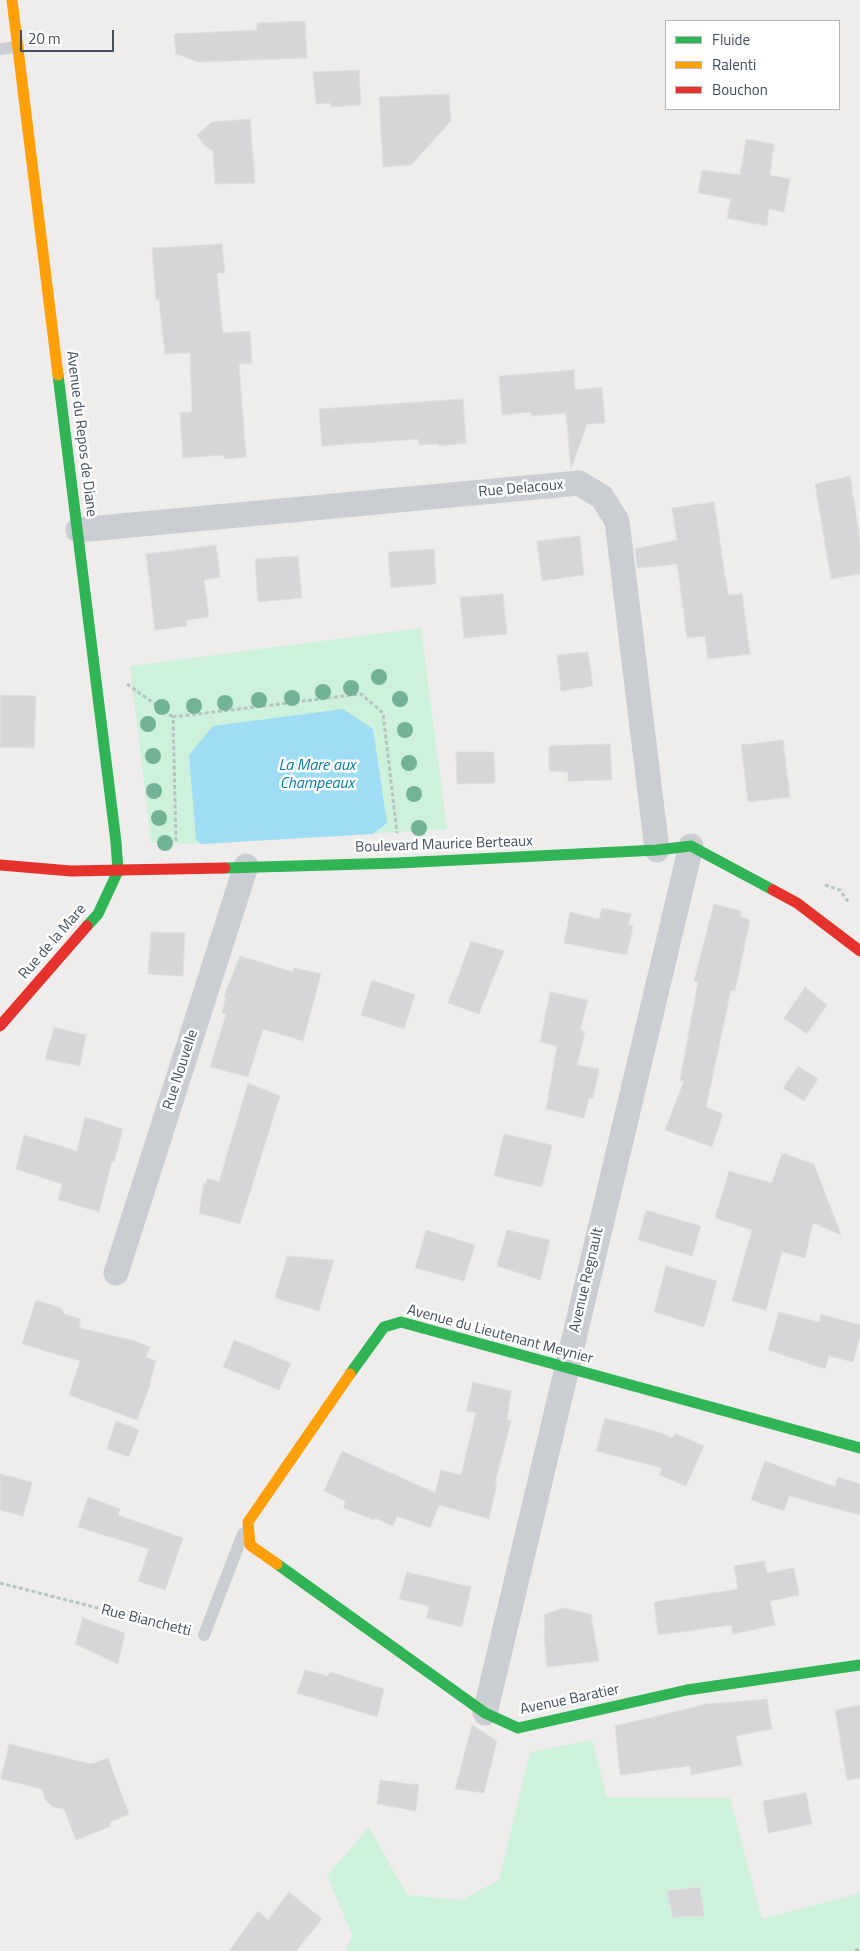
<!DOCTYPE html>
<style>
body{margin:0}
#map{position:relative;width:860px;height:1951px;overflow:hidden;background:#eeedec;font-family:"Titillium Web",sans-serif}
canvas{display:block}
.legend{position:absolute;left:665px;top:20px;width:175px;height:90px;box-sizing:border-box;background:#fff;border:1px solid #b3b8bd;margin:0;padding:6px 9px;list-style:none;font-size:15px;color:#424e5b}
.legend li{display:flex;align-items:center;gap:10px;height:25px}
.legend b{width:25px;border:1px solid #b3b8bd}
.scale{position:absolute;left:20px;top:30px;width:94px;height:22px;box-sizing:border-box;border:2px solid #424e5b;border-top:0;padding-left:6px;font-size:15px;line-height:18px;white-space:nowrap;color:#424e5b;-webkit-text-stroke:4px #fff;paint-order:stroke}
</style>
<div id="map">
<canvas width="860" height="1951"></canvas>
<ul class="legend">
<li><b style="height:6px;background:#30b455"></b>Fluide</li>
<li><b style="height:6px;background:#ff9f0a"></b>Ralenti</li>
<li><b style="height:6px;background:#e5322d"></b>Bouchon</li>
</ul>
<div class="scale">20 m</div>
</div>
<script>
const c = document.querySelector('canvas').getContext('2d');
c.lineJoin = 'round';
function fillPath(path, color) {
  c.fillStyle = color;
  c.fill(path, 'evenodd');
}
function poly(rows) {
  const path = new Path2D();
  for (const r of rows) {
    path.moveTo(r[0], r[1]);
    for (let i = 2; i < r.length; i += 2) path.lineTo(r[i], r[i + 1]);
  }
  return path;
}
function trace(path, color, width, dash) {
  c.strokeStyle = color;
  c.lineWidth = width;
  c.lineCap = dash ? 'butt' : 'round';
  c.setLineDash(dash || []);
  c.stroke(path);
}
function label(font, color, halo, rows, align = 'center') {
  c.font = font + ' "Titillium Web",sans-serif';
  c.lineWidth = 5;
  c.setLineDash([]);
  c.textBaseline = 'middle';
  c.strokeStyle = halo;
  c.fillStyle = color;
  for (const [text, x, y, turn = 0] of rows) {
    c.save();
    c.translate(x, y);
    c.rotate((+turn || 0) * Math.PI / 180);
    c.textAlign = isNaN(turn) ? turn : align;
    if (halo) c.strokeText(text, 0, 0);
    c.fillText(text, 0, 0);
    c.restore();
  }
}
fillPath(poly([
 [421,628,447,829,201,844,151,843,130,666],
 [592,1740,607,1797,730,1798,762,1919,860,1893,860,1951,346,1951,352,1935,327,1876,369,1827,407,1895,461,1900,499,1880,530,1752]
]), '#cef1dc');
fillPath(poly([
 [343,709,373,729,387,823,373,834,201,844,196,839,189,755,213,726]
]), '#9eddf3');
const building = poly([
 [305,21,307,58,199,62,176,54,174,34,257,30,257,23,305,21],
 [359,70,361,105,331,107,330,103,316,104,313,72,359,70],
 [449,94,451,121,411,165,383,167,379,97,449,94],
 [250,119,255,183,215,184,213,151,205,146,197,135,212,122,250,119],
 [746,139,774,144,770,175,790,179,784,212,769,209,767,226,727,218,731,199,698,193,702,170,740,175,746,139],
 [222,244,225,273,217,273,223,333,250,331,252,363,239,364,246,457,225,459,223,455,183,458,180,413,192,412,190,353,165,354,159,300,156,300,152,248,222,244],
 [574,370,575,390,602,387,605,423,587,424,571,469,566,413,532,416,531,412,502,415,499,376,574,370],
 [463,399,466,443,439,446,438,444,419,445,418,439,322,446,319,409,463,399],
 [850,476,860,541,860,574,831,579,815,484,850,476],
 [714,502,728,595,742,594,750,654,708,659,705,636,687,638,677,564,637,568,635,549,677,540,672,508,714,502],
 [580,536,584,575,542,581,537,541,580,536],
 [216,545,220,577,204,580,209,617,186,620,187,626,155,630,146,554,216,545],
 [434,549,436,584,391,588,388,552,434,549],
 [298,556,302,598,258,602,255,559,298,556],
 [503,594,507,634,464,638,460,597,503,594],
 [588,652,593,686,561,691,557,655,588,652],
 [0,695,36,696,34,748,0,747,0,695],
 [783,740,790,797,748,802,741,745,783,740],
 [610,744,612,780,568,781,568,772,549,771,549,746,610,744],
 [456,752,494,752,495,783,457,784,456,752],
 [714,904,741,911,740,916,750,920,735,991,731,990,706,1107,723,1114,712,1147,665,1130,684,1081,680,1080,698,982,694,981,714,904],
 [602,908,631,914,628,925,633,926,627,955,564,943,570,912,599,919,602,908],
 [151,932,185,933,183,976,148,974,151,932],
 [471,941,504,951,479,1014,448,1003,471,941],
 [240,956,293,972,294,968,321,974,303,1041,263,1029,248,1077,210,1067,226,1014,222,1013,226,997,224,996,240,956],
 [372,980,415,995,404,1029,361,1015,372,980],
 [805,987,827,1005,807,1034,784,1018,805,987],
 [550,992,588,1000,580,1030,585,1032,577,1065,599,1069,593,1098,589,1098,584,1118,546,1109,557,1046,540,1042,550,992],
 [54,1027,86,1035,80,1066,45,1059,54,1027],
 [798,1066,818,1079,804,1101,783,1088,798,1066],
 [248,1083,280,1096,240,1224,199,1213,204,1183,206,1184,207,1178,219,1182,248,1083],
 [85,1117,123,1129,114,1162,112,1161,99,1212,58,1200,62,1184,16,1169,24,1135,77,1151,85,1117],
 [504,1134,552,1145,542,1187,494,1176,504,1134],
 [782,1153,814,1164,841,1235,813,1223,805,1258,782,1252,766,1310,732,1301,752,1230,715,1218,729,1171,772,1183,782,1153],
 [646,1210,701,1226,692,1256,638,1240,646,1210],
 [426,1230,475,1245,464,1281,415,1268,426,1230],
 [507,1230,550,1240,540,1280,497,1266,507,1230],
 [287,1256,334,1260,319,1311,275,1298,287,1256],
 [666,1266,717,1281,704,1327,654,1312,666,1266],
 [36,1300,61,1308,64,1314,81,1319,79,1328,132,1340,150,1347,146,1357,156,1361,150,1382,151,1383,137,1420,69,1395,80,1361,22,1344,36,1300],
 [779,1312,819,1322,821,1314,860,1325,860,1336,853,1362,829,1356,825,1369,768,1350,779,1312],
 [234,1340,291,1363,279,1390,223,1367,234,1340],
 [473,1382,511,1391,507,1420,511,1421,495,1483,497,1484,489,1519,439,1505,430,1528,397,1516,393,1526,375,1518,374,1520,344,1508,345,1501,324,1491,342,1451,435,1493,441,1470,461,1475,476,1413,466,1411,473,1382],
 [605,1418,662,1433,673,1438,675,1433,704,1446,686,1486,659,1475,662,1468,596,1451,605,1418],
 [116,1421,139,1430,129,1457,107,1449,116,1421],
 [765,1461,835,1487,838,1477,860,1484,860,1515,789,1496,784,1511,751,1500,765,1461],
 [0,1474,32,1482,23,1516,0,1510,0,1474],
 [88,1497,120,1509,118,1515,183,1538,165,1590,138,1581,149,1549,78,1527,88,1497],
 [764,1561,767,1573,794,1568,799,1595,770,1601,775,1625,733,1634,731,1625,658,1635,654,1602,738,1589,734,1566,764,1561],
 [407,1572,471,1587,462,1627,426,1618,429,1606,399,1599,407,1572],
 [563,1608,591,1614,599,1661,547,1667,544,1632,545,1630,544,1615,563,1608],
 [83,1618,125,1633,118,1664,75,1644,83,1618],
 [305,1670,328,1676,330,1672,384,1689,377,1717,297,1693,305,1670],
 [767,1699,772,1729,736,1736,742,1765,691,1775,690,1766,620,1775,615,1726,707,1704,767,1699],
 [860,1705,860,1778,847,1780,835,1710,860,1705],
 [472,1725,497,1741,484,1793,455,1789,472,1725],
 [9,1744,91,1764,108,1758,129,1814,110,1822,111,1826,76,1840,64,1809,53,1807,45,1799,42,1789,1,1779,9,1744],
 [380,1780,419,1785,416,1811,377,1804,380,1780],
 [806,1793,812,1824,768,1833,763,1801,806,1793],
 [700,1887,704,1916,673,1917,667,1891,700,1887],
 [289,1892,322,1919,296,1951,229,1951,258,1911,268,1920,289,1892]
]);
fillPath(building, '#d6d6d8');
trace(building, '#dfdfe0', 1);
trace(poly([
 [127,684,173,717],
 [176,841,173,717,361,694,383,713,397,833],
 [825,885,840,890,849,903],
 [0,1583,184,1630],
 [855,1951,860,1948]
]), '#b5c4c1', 3, [4, 2.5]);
trace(poly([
 [0,49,18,47],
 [204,1635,243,1534]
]), '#caced2', 12);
trace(poly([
 [78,530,579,483,602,497,617,521,657,850],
 [116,1273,246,866],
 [485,1713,691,846]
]), '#caced2', 25);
trace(poly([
 [58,375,116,842,118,871,98,914,87,926],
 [225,868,398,863,657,850,691,846,773,890],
 [350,1374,384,1327,401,1322,860,1448],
 [277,1564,485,1713,518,1728,687,1690,860,1665]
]), '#30b455', 11);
trace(poly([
 [12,0,58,375],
 [277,1564,250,1545,248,1522,350,1374]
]), '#ff9f0a', 11);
trace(poly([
 [0,865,71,871,225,868],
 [773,890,797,903,860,951],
 [0,1026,87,926]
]), '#e5322d', 11);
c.fillStyle = '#72b395';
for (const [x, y] of [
 [379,677],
 [351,688],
 [323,692],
 [292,698],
 [400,699],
 [259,700],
 [225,703],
 [194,706],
 [162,707],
 [148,724],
 [405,730],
 [153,756],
 [409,763],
 [154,791],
 [414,794],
 [159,818],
 [419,828],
 [165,843]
]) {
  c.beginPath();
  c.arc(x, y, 8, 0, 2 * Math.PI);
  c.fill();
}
label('15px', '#424e5b', '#fff', [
 ["Avenue du Repos de Diane",81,434,83],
 ["Rue Delacoux",521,489,-5],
 ["Boulevard Maurice Berteaux",444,845,-2],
 ["Rue de la Mare",53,942,-49],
 ["Rue Nouvelle",181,1070,-72],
 ["Avenue Regnault",587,1280,-77],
 ["Avenue du Lieutenant Meynier",500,1335,15],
 ["Rue Bianchetti",146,1621,14],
 ["Avenue Baratier",570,1700,-12]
]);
label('italic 16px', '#017da9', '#fff', [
 ["La Mare aux",317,766],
 ["Champeaux",317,784]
]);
</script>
